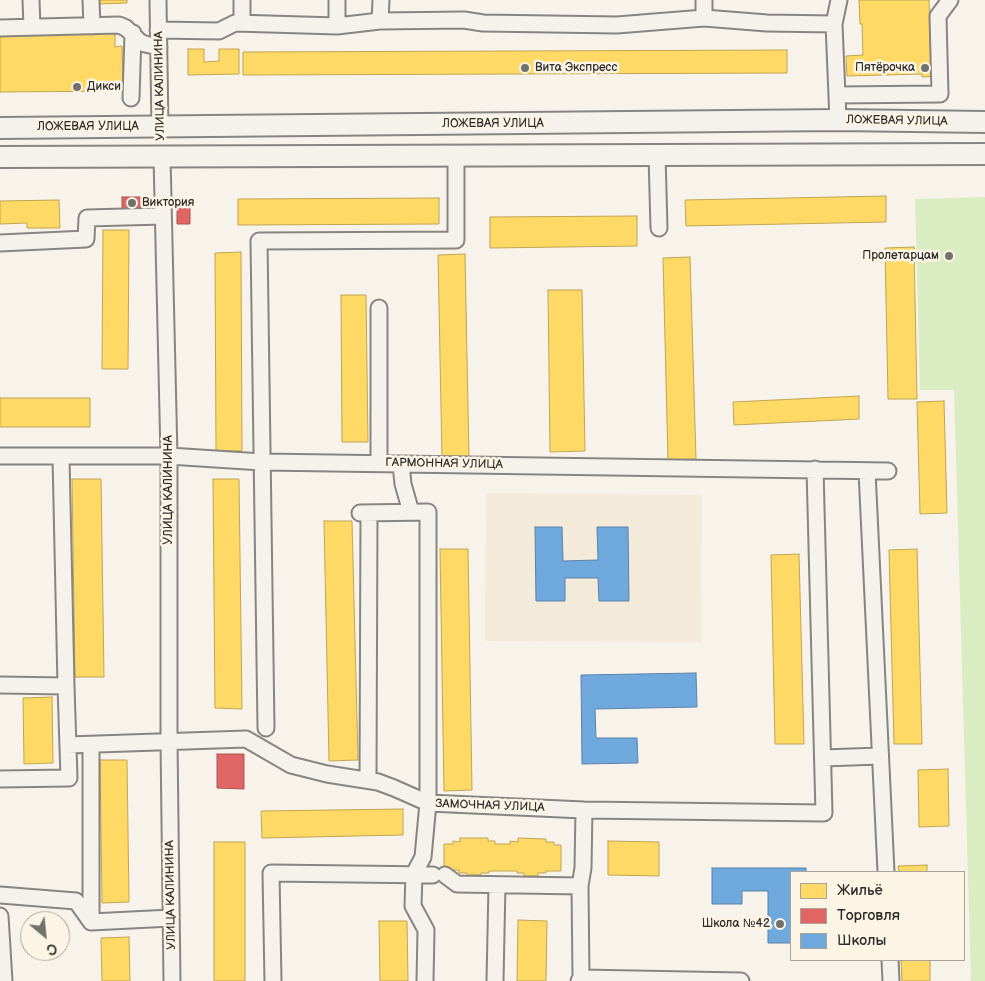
<!DOCTYPE html>
<meta charset="utf-8">
<style>
body{margin:0}
#map{position:relative;width:985px;height:981px;overflow:hidden;background:#f7f3ea;font-family:"Balsamiq Sans",sans-serif}
canvas{display:block}
.legend{position:absolute;left:790px;top:871px;width:175px;height:90px;box-sizing:border-box;background:#fcf5e5;border:1px solid #a8a49b;margin:0;padding:6px 9px;list-style:none;font-size:15px;color:#2b2b2b}
.legend li{display:flex;align-items:center;gap:10px;height:25px}
.legend b{width:25px;border:1px solid #a8a49b}
.north{position:absolute;left:20px;top:911px;width:50px;height:50px;box-sizing:border-box;background:#fcf5e5;border:1px solid #a8a49b;border-radius:50%;rotate:152deg;font-size:14px;font-weight:700;line-height:20px;text-align:center;color:#2b2b2b}
.north::after{content:'';display:block;margin:auto;width:18px;height:22px;background:#72716e;clip-path:polygon(50% 0,100% 100%,50% 72%,0 100%)}
</style>
<div id="map">
<canvas width="985" height="981"></canvas>
<ul class="legend">
<li><b style="height:14px;background:#ffd966"></b>Жильё</li>
<li><b style="height:14px;background:#e06666"></b>Торговля</li>
<li><b style="height:14px;background:#6fa8dc"></b>Школы</li>
</ul>
<div class="north">С</div>
</div>
<script>
const c = document.querySelector('canvas').getContext('2d');
c.lineJoin = 'round';
function fillPath(path, color) {
  c.fillStyle = color;
  c.fill(path, 'evenodd');
}
function poly(rows) {
  const path = new Path2D();
  for (const r of rows) {
    path.moveTo(r[0], r[1]);
    for (let i = 2; i < r.length; i += 2) path.lineTo(r[i], r[i + 1]);
  }
  return path;
}
function trace(path, color, width, dash) {
  c.strokeStyle = color;
  c.lineWidth = width;
  c.lineCap = dash ? 'butt' : 'round';
  c.setLineDash(dash || []);
  c.stroke(path);
}
function label(font, color, halo, rows, align = 'center') {
  c.font = font + ' "Balsamiq Sans",sans-serif';
  c.lineWidth = 5;
  c.setLineDash([]);
  c.textBaseline = 'middle';
  c.strokeStyle = halo;
  c.fillStyle = color;
  for (const [text, x, y, turn = 0] of rows) {
    c.save();
    c.translate(x, y);
    c.rotate((+turn || 0) * Math.PI / 180);
    c.textAlign = isNaN(turn) ? turn : align;
    if (halo) c.strokeText(text, 0, 0);
    c.fillText(text, 0, 0);
    c.restore();
  }
}
fillPath(poly([
 [486,493,702,495,701,642,485,641]
]), '#f4ead9');
fillPath(poly([
 [985,197,985,981,971,981,954,390,920,390,915,199]
]), '#daedc2');
const homes = poly([
 [98,0,127,0,127,3,98,4,98,0],
 [859,0,929,0,931,59,935,59,936,76,922,77,922,74,847,76,846,56,863,55,862,24,860,24,859,0],
 [115,33,115,47,122,46,123,91,0,92,0,34,115,33],
 [188,49,204,49,204,62,219,61,219,49,239,49,239,74,188,75,188,49],
 [787,50,787,73,243,75,243,52,787,50],
 [886,196,886,222,686,226,685,200,886,196],
 [439,198,439,224,238,225,238,199,439,198],
 [59,200,60,228,27,228,27,223,0,224,0,201,59,200],
 [637,216,637,246,490,248,490,217,637,216],
 [103,230,129,230,128,369,102,369,103,230],
 [914,247,917,399,888,399,885,248,914,247],
 [241,252,242,451,216,451,215,253,241,252],
 [465,254,469,458,442,458,438,255,465,254],
 [690,257,696,459,668,460,663,258,690,257],
 [548,290,582,290,585,451,550,452,548,290],
 [341,295,366,295,368,442,342,442,341,295],
 [859,396,859,419,734,425,733,402,859,396],
 [0,398,90,398,90,427,0,427,0,398],
 [944,401,947,513,920,514,917,402,944,401],
 [72,479,101,479,104,677,75,677,72,479],
 [213,479,239,479,242,709,215,708,213,479],
 [324,521,352,521,358,760,329,761,324,521],
 [440,549,468,549,472,790,444,791,440,549],
 [917,549,922,744,894,744,889,550,917,549],
 [799,554,804,744,775,744,771,555,799,554],
 [52,697,53,763,24,764,23,698,52,697],
 [100,760,127,760,129,902,102,903,100,760],
 [948,769,949,826,919,827,918,770,948,769],
 [403,809,403,835,262,838,261,811,403,809],
 [460,838,488,838,488,841,495,841,495,844,510,844,510,841,518,842,518,838,546,839,546,842,554,842,554,845,561,845,561,871,546,871,546,873,538,873,538,876,524,876,524,873,517,873,517,871,489,871,489,873,481,873,481,875,467,875,467,873,459,873,459,870,444,870,444,844,453,844,453,841,460,842,460,838],
 [608,841,659,842,659,876,608,875,608,841],
 [214,842,245,842,245,981,214,981,214,842],
 [927,865,927,872,899,872,898,866,927,865],
 [518,920,547,921,546,981,517,981,518,920],
 [379,921,407,921,408,981,380,981,379,921],
 [129,937,130,981,102,981,101,938,129,937],
 [901,960,930,960,930,981,902,981,901,960]
]);
fillPath(homes, '#ffd966');
trace(homes, '#bfa554', 1);
const shops = poly([
 [122,197,142,197,142,209,122,210,122,197],
 [177,201,190,201,190,224,177,224,177,201],
 [217,754,244,754,244,789,217,788,217,754]
]);
fillPath(shops, '#e06666');
trace(shops, '#aa5454', 1);
const schools = poly([
 [535,527,562,527,563,561,598,560,597,527,628,527,629,601,599,601,598,578,565,578,565,601,536,601,535,527],
 [696,673,697,707,595,709,596,738,637,738,638,763,582,764,581,675,696,673],
 [712,868,806,868,806,872,791,872,791,943,768,943,768,891,742,891,742,904,712,904,712,868]
]);
fillPath(schools, '#6fa8dc');
trace(schools, '#5b82a7', 1);
const minor = poly([
 [31,0,32,27],
 [91,0,92,26],
 [158,0,160,127],
 [704,18,704,0],
 [380,21,381,0],
 [242,23,242,0],
 [337,26,337,0],
 [0,28,119,25,126,28,140,42,145,44,159,47],
 [158,30,219,31,235,23,337,26,380,21,464,20,483,23,617,25,704,18,767,23,834,24],
 [837,95,940,94,938,16,950,0],
 [131,98,133,33],
 [838,120,834,24,839,0],
 [657,155,659,228],
 [162,157,169,456,169,742,172,981],
 [0,243,86,239,87,218,163,216],
 [0,456,169,456,262,462,888,471],
 [61,457,66,686],
 [379,463,379,308],
 [401,464,403,484,411,512],
 [867,471,886,872],
 [360,513,428,512,428,803,423,857,414,874,413,906,426,930,425,981],
 [0,685,66,686,69,778,0,779],
 [266,728,259,241,456,240,456,156],
 [68,745,246,739,291,765,327,774,378,782,394,788,428,803,584,810,824,813,815,469],
 [823,758,880,756],
 [368,780,369,513],
 [445,875,457,884,580,886],
 [0,895,76,901,91,922,171,918],
 [0,916,4,981],
 [91,922,91,746],
 [890,960,891,981],
 [581,978,580,886,583,868,584,810],
 [273,981,271,873,433,875],
 [495,981,497,885],
 [579,981,581,978,741,981]
]);
const major = poly([
 [0,128,838,120,985,122],
 [0,157,985,154]
]);
trace(minor, '#878581', 19);
trace(major, '#878581', 24);
trace(minor, '#f5f2ec', 15);
trace(major, '#f5f2ec', 20);
for (const [x, y, r, color] of [
 [525,68,5,"#72716e"],
 [925,68,5,"#72716e"],
 [77,87,5,"#72716e"],
 [132,203,5,"#72716e"],
 [949,256,5,"#72716e"],
 [780,924,5,"#72716e"]
]) {
  const dot = new Path2D();
  dot.arc(x, y, r, 0, 2 * Math.PI);
  c.fillStyle = color;
  c.fill(dot);
  trace(dot, '#fcf5e5', 2);
}
label('12px', '#2b2b2b', '#fcf5e5', [
 ["Вита Экспресс",535,68],
 ["Пятёрочка",915,68,"right"],
 ["Дикси",87,87],
 ["Виктория",142,203],
 ["Пролетарцам",939,256,"right"],
 ["Школа №42",770,924,"right"]
], 'left');
label('12px', '#2b2b2b', '#fcf5e5', [
 ["УЛИЦА КАЛИНИНА",160,86,-91],
 ["ЛОЖЕВАЯ УЛИЦА",897,121,1],
 ["ЛОЖЕВАЯ УЛИЦА",493,124],
 ["ЛОЖЕВАЯ УЛИЦА",88,127],
 ["ГАРМОННАЯ УЛИЦА",444,464,1],
 ["УЛИЦА КАЛИНИНА",169,490,-90],
 ["ЗАМОЧНАЯ УЛИЦА",490,806,2],
 ["УЛИЦА КАЛИНИНА",171,895,-91]
]);
</script>
